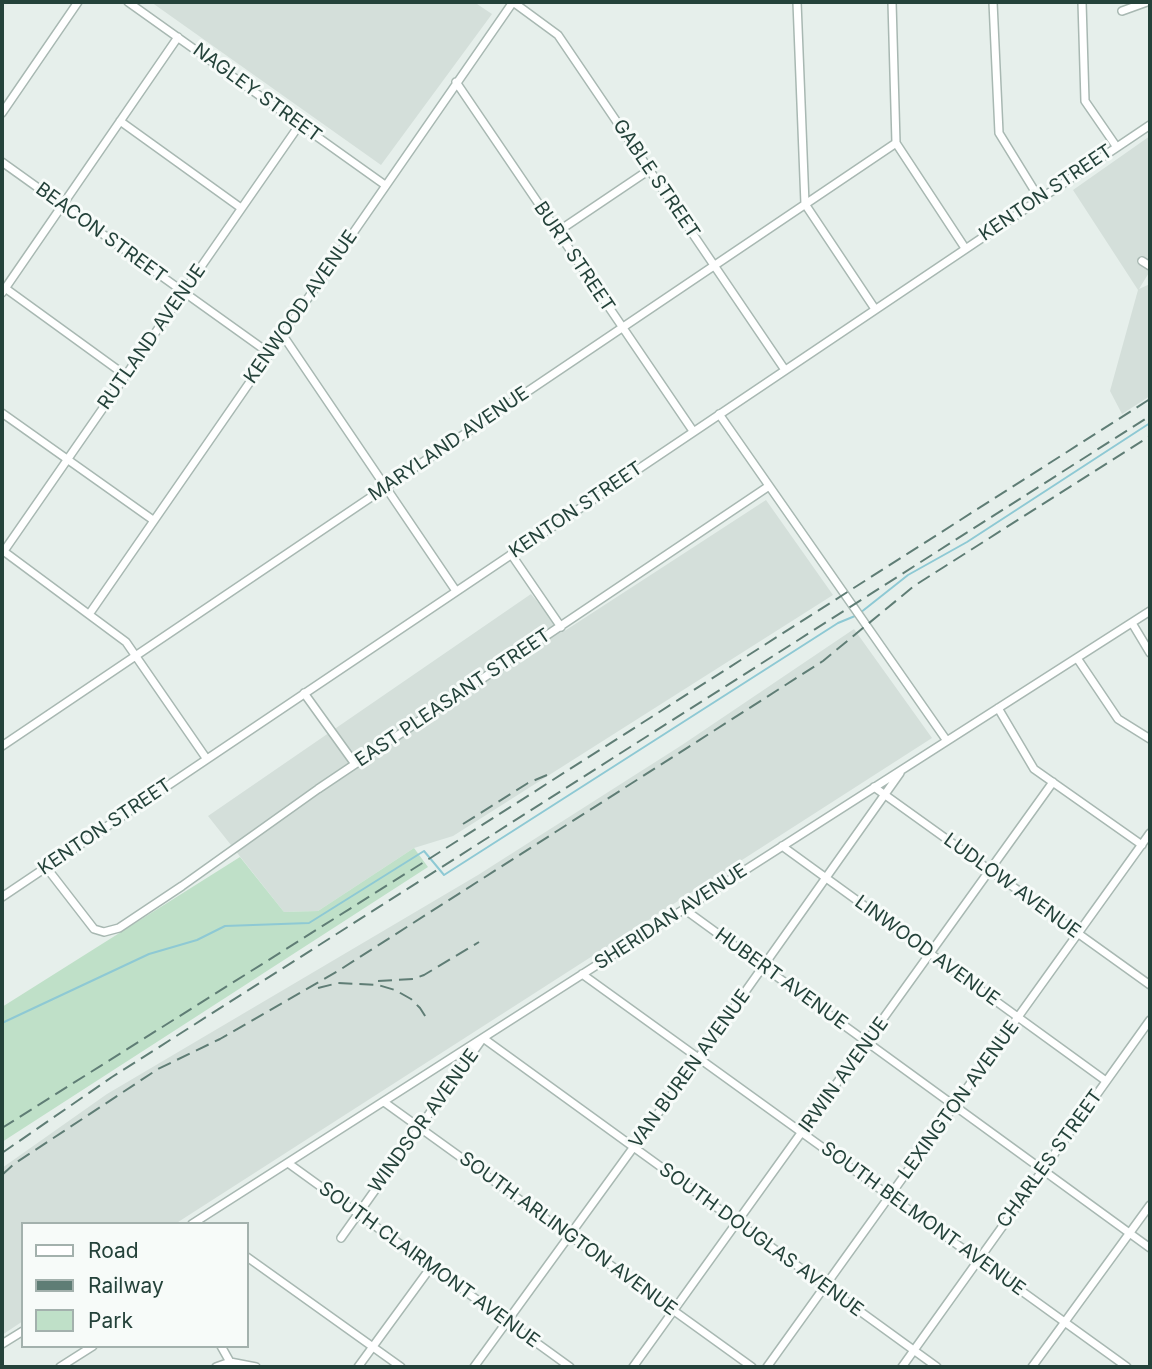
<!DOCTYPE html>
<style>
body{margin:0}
#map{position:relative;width:1152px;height:1369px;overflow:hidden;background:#e6efeb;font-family:Inter,sans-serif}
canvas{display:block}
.frame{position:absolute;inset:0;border:4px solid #24423a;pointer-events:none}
.legend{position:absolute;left:21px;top:1222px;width:228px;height:126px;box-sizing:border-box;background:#f7fbf9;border:2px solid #a3b1ad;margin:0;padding:9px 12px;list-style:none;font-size:21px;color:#24423a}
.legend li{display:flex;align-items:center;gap:14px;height:35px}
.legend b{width:35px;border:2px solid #a3b1ad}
</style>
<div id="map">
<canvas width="1152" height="1369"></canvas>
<div class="frame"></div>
<ul class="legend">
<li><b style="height:9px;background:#fff"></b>Road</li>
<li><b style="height:9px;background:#5f7d75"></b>Railway</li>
<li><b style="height:19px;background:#bfe0c8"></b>Park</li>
</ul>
</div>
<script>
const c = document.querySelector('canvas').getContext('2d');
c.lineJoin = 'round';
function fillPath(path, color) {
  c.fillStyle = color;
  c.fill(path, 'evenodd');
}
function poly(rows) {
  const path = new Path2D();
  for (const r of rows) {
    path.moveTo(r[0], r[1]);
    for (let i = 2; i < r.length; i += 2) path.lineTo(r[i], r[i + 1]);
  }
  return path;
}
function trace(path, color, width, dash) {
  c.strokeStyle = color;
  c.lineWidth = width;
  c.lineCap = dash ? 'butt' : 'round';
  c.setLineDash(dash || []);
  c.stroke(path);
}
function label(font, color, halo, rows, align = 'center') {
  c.font = font + ' Inter,sans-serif';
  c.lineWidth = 6;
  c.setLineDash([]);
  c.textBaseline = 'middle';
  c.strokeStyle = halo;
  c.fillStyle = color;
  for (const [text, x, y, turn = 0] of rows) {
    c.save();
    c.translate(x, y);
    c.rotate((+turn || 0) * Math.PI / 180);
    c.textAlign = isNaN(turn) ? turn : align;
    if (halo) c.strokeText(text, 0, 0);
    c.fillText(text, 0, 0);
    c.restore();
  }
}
fillPath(poly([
 [151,2,474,2,492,14,381,165],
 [1150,136,1150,271,1139,289,1150,284,1150,396,1122,414,1110,391,1138,290,1073,190],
 [766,500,833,595,453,836,414,848,318,911,284,912,208,816,531,594,563,632],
 [854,629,932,738,175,1224,23,1224,23,1321,2,1335,2,1168,107,1094,478,875,682,745]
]), '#d4dfda');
fillPath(poly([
 [414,848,428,867,2,1142,2,1007,240,857,284,912,318,911]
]), '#bfe0c8');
trace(poly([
 [860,613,908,575,967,542,1150,423],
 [2,1023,149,954,197,940,225,926,309,923,424,851,444,875,838,623,855,616]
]), '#8ec9d4', 2);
const minor = poly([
 [128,2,385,185],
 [513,2,558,35,785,370],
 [797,2,805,204,875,309],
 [892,2,896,143,965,248],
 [993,2,999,133,1039,198],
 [1082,2,1085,101,1116,146],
 [1122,11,1147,2],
 [456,82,693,431],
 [2,113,78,2],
 [120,121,241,208],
 [2,162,269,353],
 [557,232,649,170],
 [1142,261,1150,266],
 [5,288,125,375],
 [2,293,178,37],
 [282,334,456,591],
 [2,413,153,520],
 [719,414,947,741],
 [2,550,126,642,206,758],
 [4,551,300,124],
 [511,554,561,627],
 [90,613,513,2],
 [1132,623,1150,653],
 [1077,658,1118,719,1150,739],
 [304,693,355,764],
 [998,708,1034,769,1142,845],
 [2,746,896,143],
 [874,787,1150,985],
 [782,846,1106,1081],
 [46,867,94,929,104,932,119,928,182,886,318,789,769,486],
 [2,897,1150,125],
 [684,909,1150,1248],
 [582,974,1127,1367],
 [384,1102,752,1367],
 [288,1163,570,1367],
 [192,1224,1150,611],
 [341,1238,483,1038,937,1367],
 [247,1257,401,1367],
 [2,1344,23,1331],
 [221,1346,230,1362],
 [60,1367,93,1346],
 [216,1367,230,1362,256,1367],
 [358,1367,431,1267],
 [474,1367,699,1057,900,773],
 [633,1367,1053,782],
 [767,1367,1150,833],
 [902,1367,1150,1020],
 [1032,1367,1150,1205]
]);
trace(minor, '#a8b8b2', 10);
trace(minor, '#fff', 7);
trace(poly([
 [463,824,528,783,547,775],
 [378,981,413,979,424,975,479,942],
 [318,988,338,983,378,985,395,990,411,999,420,1008,427,1019],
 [2,1128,432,857,1150,399],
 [2,1153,112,1077,1150,416],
 [2,1175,14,1164,158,1069,220,1039,338,971,823,661,914,586,1150,436]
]), '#5f7d75', 2, [14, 7]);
label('19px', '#24423a', '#f7fbf9', [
 ["NAGLEY STREET",257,93,36],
 ["GABLE STREET",656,179,56],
 ["KENTON STREET",1046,193,-34],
 ["BEACON STREET",101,233,36],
 ["BURT STREET",574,257,56],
 ["KENWOOD AVENUE",301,307,-55],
 ["RUTLAND AVENUE",152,337,-55],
 ["MARYLAND AVENUE",449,444,-34],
 ["KENTON STREET",576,510,-34],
 ["EAST PLEASANT STREET",453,698,-34],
 ["KENTON STREET",105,827,-34],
 ["LUDLOW AVENUE",1012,886,36],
 ["SHERIDAN AVENUE",671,917,-33],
 ["LINWOOD AVENUE",927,951,36],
 ["HUBERT AVENUE",781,979,36],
 ["VAN BUREN AVENUE",690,1069,-54],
 ["IRWIN AVENUE",844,1075,-54],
 ["LEXINGTON AVENUE",959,1100,-54],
 ["WINDSOR AVENUE",424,1121,-54],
 ["CHARLES STREET",1050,1159,-54],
 ["SOUTH BELMONT AVENUE",923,1219,36],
 ["SOUTH ARLINGTON AVENUE",568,1234,36],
 ["SOUTH DOUGLAS AVENUE",761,1240,36],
 ["SOUTH CLAIRMONT AVENUE",429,1265,36]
]);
</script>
